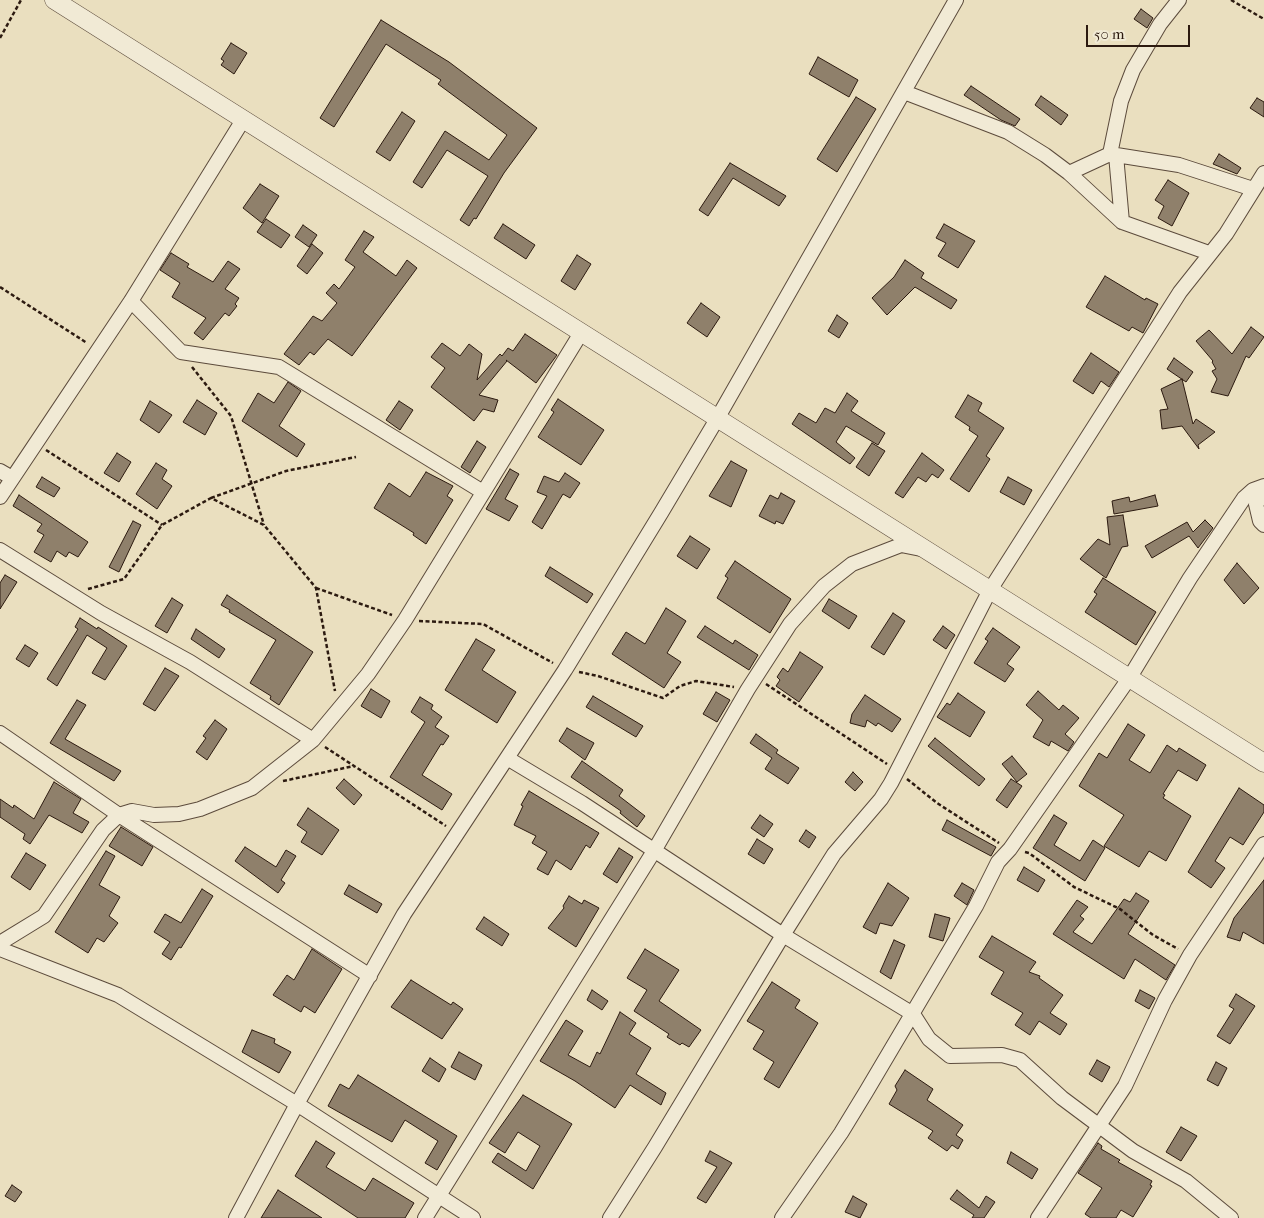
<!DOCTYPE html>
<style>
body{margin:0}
#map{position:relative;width:1264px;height:1218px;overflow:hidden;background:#eadfbf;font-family:"IM FELL French Canon",serif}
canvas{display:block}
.scale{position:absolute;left:1086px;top:25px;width:104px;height:22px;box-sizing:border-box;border:2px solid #2c1a10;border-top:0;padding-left:6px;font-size:15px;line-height:18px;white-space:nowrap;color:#2c1a10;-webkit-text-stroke:4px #f1ead5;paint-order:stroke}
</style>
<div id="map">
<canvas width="1264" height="1218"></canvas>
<div class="scale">50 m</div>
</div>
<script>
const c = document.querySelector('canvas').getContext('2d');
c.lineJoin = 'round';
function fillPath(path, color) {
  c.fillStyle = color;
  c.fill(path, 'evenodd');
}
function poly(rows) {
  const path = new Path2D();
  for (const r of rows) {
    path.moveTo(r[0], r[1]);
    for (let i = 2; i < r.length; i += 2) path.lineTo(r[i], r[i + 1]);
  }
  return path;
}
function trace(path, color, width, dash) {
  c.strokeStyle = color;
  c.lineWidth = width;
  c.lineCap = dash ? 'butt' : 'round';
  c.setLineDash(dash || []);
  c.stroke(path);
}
const building = poly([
 [1141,9,1153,18,1147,28,1134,19,1141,9],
 [381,20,449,62,537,128,504,173,476,219,474,218,469,226,460,220,488,176,447,150,422,188,413,182,445,131,489,160,507,135,438,84,441,80,386,44,334,127,320,118,381,20],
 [231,43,247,53,234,74,221,65,224,61,221,59,231,43],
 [818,57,858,80,849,97,809,74,818,57],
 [971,86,1020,119,1015,126,1001,120,964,95,971,86],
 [1041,96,1068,115,1061,125,1035,105,1041,96],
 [856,97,876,109,837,172,817,159,856,97],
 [1257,98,1264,102,1264,117,1250,108,1257,98],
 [402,112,415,121,390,161,376,152,402,112],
 [1219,154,1241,168,1237,174,1213,164,1219,154],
 [730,163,786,196,779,206,733,178,708,216,699,210,730,163],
 [1168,180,1189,193,1172,226,1158,218,1164,206,1155,200,1168,180],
 [260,184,279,196,262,223,243,208,260,184],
 [266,219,290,235,281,248,257,232,266,219],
 [503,224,535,245,526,259,494,238,503,224],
 [944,224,975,241,958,268,938,256,946,243,936,238,944,224],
 [303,225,317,235,309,247,295,237,303,225],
 [364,231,374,237,363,252,396,276,407,260,417,268,352,356,328,339,314,355,310,352,299,365,284,354,313,316,322,321,337,303,326,293,334,284,339,289,355,267,345,260,364,231],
 [312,244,323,253,307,274,297,266,312,244],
 [171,253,189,264,187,267,213,282,228,261,240,269,225,289,239,298,235,304,237,306,229,316,225,313,203,340,194,333,206,318,172,297,180,283,160,270,171,253],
 [577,255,591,264,575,290,561,281,577,255],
 [905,260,924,273,921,278,957,300,951,309,915,287,887,315,872,298,894,277,905,260],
 [1105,276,1145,300,1146,298,1158,304,1143,333,1132,327,1129,331,1086,307,1105,276],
 [701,303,720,317,707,337,687,323,701,303],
 [837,315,848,323,839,338,828,331,837,315],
 [1251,327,1264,337,1249,358,1246,356,1228,396,1211,392,1217,379,1212,371,1216,369,1212,362,1213,361,1196,341,1209,330,1232,354,1251,327],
 [525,334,557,355,536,383,506,360,507,361,479,395,498,400,494,412,483,409,474,421,431,387,445,368,431,357,442,343,460,356,469,344,482,354,477,380,500,354,502,356,508,348,513,351,525,334],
 [1091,353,1119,372,1109,387,1101,381,1093,394,1073,381,1091,353],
 [1174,358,1193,372,1186,382,1167,369,1174,358],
 [1182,379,1193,424,1196,419,1215,432,1198,445,1199,449,1182,426,1162,429,1160,410,1168,409,1161,389,1182,379],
 [288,382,301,391,279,426,305,444,297,457,242,421,258,393,274,403,288,382],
 [847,393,858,401,851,411,885,433,878,445,846,426,836,442,855,458,850,464,792,424,799,413,816,423,825,408,835,413,847,393],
 [968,395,982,403,978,411,1004,428,986,456,990,459,969,492,950,479,978,436,969,430,970,427,955,417,968,395],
 [558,399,604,430,581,465,538,437,554,412,551,410,558,399],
 [197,400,217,413,205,435,183,422,197,400],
 [150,401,172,415,159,433,140,420,150,401],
 [399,401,413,410,400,430,386,420,399,401],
 [477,441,486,447,470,473,461,467,477,441],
 [872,443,885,451,869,476,856,467,872,443],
 [117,453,131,462,119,482,104,473,117,453],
 [922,453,944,470,938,478,932,474,926,482,918,477,903,498,895,493,922,453],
 [731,461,747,470,731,507,709,496,731,461],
 [156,463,167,470,162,479,172,486,157,509,136,494,156,463],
 [510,469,519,474,505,499,518,506,509,521,486,509,510,469],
 [426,472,453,486,447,496,453,500,426,544,413,535,414,533,374,508,389,483,410,497,426,472],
 [565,473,580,483,570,498,563,494,542,529,532,522,547,496,537,492,544,476,559,482,565,473],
 [42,477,60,488,54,497,36,487,42,477],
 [1008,477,1032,490,1024,505,1000,492,1008,477],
 [781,493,795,501,783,524,776,521,775,524,759,516,770,495,778,499,781,493],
 [19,495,88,542,78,557,69,552,66,557,57,551,51,562,34,552,44,535,37,531,42,524,13,506,19,495],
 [1155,495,1158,506,1114,514,1112,501,1129,497,1130,502,1155,495],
 [1123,515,1128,546,1122,547,1106,578,1080,559,1098,539,1110,545,1107,517,1123,515],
 [1205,520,1213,528,1198,548,1189,536,1152,558,1145,546,1187,522,1193,532,1205,520],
 [133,521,141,525,119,572,109,567,133,521],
 [690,536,710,549,697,569,677,556,690,536],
 [735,561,791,599,770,633,717,598,728,578,725,576,735,561],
 [1237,563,1259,588,1244,604,1224,580,1237,563],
 [550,567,593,594,587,603,545,576,550,567],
 [5,575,17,582,0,609,0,583,5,575],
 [1103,578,1156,612,1136,645,1085,612,1097,594,1094,592,1103,578],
 [227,595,313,652,279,705,270,699,271,696,250,683,276,640,229,612,230,610,221,605,227,595],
 [172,598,183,605,167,633,155,626,172,598],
 [829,599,857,616,849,629,822,611,829,599],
 [666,608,686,621,667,653,681,662,664,688,612,654,626,632,645,644,666,608],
 [893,613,905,621,884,655,871,647,893,613],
 [80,618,97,629,98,627,127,646,105,680,92,673,107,648,87,635,57,686,47,679,78,629,75,627,80,618],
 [705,626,733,644,735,640,758,655,749,670,697,637,705,626],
 [943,626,955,635,946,649,933,640,943,626],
 [993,628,1020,647,1007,664,1014,669,1005,682,974,663,988,641,985,639,993,628],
 [196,629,225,649,219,658,191,639,196,629],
 [476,639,495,650,482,670,516,692,497,723,445,690,476,639],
 [25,645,38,653,29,667,16,659,25,645],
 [800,652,823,667,799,702,776,686,780,680,777,677,783,668,788,672,800,652],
 [165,668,179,676,155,711,143,704,165,668],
 [371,689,390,701,381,718,361,706,371,689],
 [1038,691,1059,710,1063,705,1079,718,1065,734,1074,742,1068,751,1051,741,1049,746,1033,737,1043,720,1026,705,1038,691],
 [716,692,730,700,717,722,703,714,716,692],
 [958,693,985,712,970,737,937,717,947,703,950,705,958,693],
 [865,695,901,719,892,732,878,723,876,726,867,720,865,727,850,723,852,714,865,695],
 [593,696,643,726,636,737,586,707,593,696],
 [420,697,433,705,431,709,442,717,435,727,449,736,443,745,441,744,422,775,452,794,442,810,390,777,425,722,411,712,420,697],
 [77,700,86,705,65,739,121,771,114,781,50,743,77,700],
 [215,720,227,729,207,760,196,752,206,738,203,736,215,720],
 [1128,724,1145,735,1129,760,1150,773,1167,745,1177,752,1179,748,1206,765,1197,781,1178,770,1163,794,1165,795,1163,798,1191,816,1166,861,1149,851,1139,867,1104,846,1124,815,1079,786,1099,753,1107,758,1128,724],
 [567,728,594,743,585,760,559,741,567,728],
 [756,734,778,750,776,753,799,768,788,784,765,769,772,758,750,743,756,734],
 [935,738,985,779,979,786,928,746,935,738],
 [1012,756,1027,774,1017,782,1002,764,1012,756],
 [582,761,623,790,619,796,645,816,637,827,620,813,621,811,571,777,582,761],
 [853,772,863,782,855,791,845,782,853,772],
 [344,779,362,795,354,805,336,788,344,779],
 [1011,779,1022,786,1007,808,996,800,1011,779],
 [54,782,81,799,73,813,89,822,82,833,49,815,30,844,23,839,25,834,0,817,0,799,13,808,14,805,34,819,54,782],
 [1239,788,1264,805,1264,812,1243,845,1230,837,1215,861,1225,868,1211,888,1188,872,1239,788],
 [529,791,599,833,590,848,586,845,571,870,556,860,548,875,537,869,547,852,532,843,536,836,514,825,523,806,521,805,529,791],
 [308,808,339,830,322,855,301,842,307,832,297,825,308,808],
 [760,815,773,824,764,837,751,828,760,815],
 [1054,815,1067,823,1054,845,1080,861,1093,840,1105,848,1085,881,1033,848,1054,815],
 [947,820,996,847,991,856,942,830,947,820],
 [121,827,153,847,142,866,109,846,121,827],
 [806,830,816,837,809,848,799,841,806,830],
 [757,839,773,849,764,864,748,854,757,839],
 [245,847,276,867,286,850,296,856,281,880,285,883,278,893,235,861,245,847],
 [619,848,633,857,617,883,603,874,619,848],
 [106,851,115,856,99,885,120,897,109,916,118,923,104,942,97,938,88,953,55,932,106,851],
 [26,853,46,865,30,890,11,877,26,853],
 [1024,867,1045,880,1038,892,1017,880,1024,867],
 [1264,880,1264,944,1243,932,1240,941,1227,937,1234,918,1264,880],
 [888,883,909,898,892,926,880,923,876,934,863,927,888,883],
 [962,883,974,890,967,905,954,896,962,883],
 [349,885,382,904,377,913,344,894,349,885],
 [202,889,213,896,181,948,179,947,171,960,162,954,170,942,154,932,165,914,181,923,202,889],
 [1136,893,1149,901,1128,934,1175,965,1166,980,1135,959,1124,979,1053,934,1077,900,1088,907,1080,916,1084,919,1073,932,1092,944,1124,899,1130,902,1136,893],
 [569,896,582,904,584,900,599,908,576,947,548,928,564,908,563,906,569,896],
 [935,914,950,918,943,941,929,937,935,914],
 [484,917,509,934,502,946,476,929,484,917],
 [992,936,1036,962,1029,972,1040,976,1039,978,1063,995,1050,1013,1067,1024,1060,1035,1039,1021,1030,1035,1015,1025,1023,1013,991,994,1004,972,979,957,992,936],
 [894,940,905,945,891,979,880,972,894,940],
 [312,949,342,969,315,1013,304,1006,301,1012,273,995,287,975,294,980,312,949],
 [645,949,679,970,659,1001,701,1030,689,1047,682,1043,680,1045,667,1037,669,1034,634,1011,647,990,627,978,645,949],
 [411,980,451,1005,453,1002,463,1009,442,1039,391,1007,411,980],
 [772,982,800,1000,795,1008,818,1023,779,1088,764,1079,774,1062,753,1049,764,1031,747,1021,772,982],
 [592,990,608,1001,602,1010,587,1000,592,990],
 [1140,990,1155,998,1149,1009,1135,1001,1140,990],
 [1236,994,1255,1006,1230,1044,1217,1036,1234,1009,1229,1006,1236,994],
 [620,1012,636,1023,629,1034,651,1048,636,1074,666,1093,661,1105,630,1085,615,1108,575,1081,540,1061,566,1020,583,1031,568,1055,590,1067,597,1052,600,1054,620,1012],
 [252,1030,275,1039,274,1043,291,1052,279,1073,242,1052,252,1030],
 [459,1052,482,1065,475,1080,451,1067,459,1052],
 [430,1058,446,1069,439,1082,422,1071,430,1058],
 [1097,1060,1110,1067,1102,1082,1089,1074,1097,1060],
 [1216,1062,1227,1068,1218,1086,1207,1080,1216,1062],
 [905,1070,933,1089,927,1100,963,1125,956,1135,963,1140,958,1149,952,1145,947,1151,928,1138,933,1131,889,1104,897,1090,895,1086,905,1070],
 [358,1075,457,1136,437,1170,425,1163,438,1141,405,1120,392,1142,328,1106,340,1084,349,1089,358,1075],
 [523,1095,572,1124,533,1189,492,1162,498,1153,526,1171,540,1146,518,1132,505,1153,489,1143,523,1095],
 [1181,1127,1197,1136,1181,1161,1166,1152,1181,1127],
 [316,1141,335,1153,326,1167,365,1191,373,1178,414,1203,405,1218,358,1218,295,1176,316,1141],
 [1098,1143,1102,1146,1101,1149,1120,1160,1118,1162,1152,1181,1150,1185,1152,1186,1133,1217,1121,1210,1116,1218,1091,1218,1085,1214,1102,1188,1078,1173,1098,1143],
 [710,1151,732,1163,706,1203,697,1198,717,1167,705,1161,710,1151],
 [1011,1152,1038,1169,1032,1179,1007,1163,1011,1152],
 [12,1185,22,1192,15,1202,5,1196,12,1185],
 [278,1190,322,1218,261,1218,278,1190],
 [957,1190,979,1208,986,1196,995,1202,984,1218,972,1218,974,1215,950,1199,957,1190],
 [853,1196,867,1204,860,1218,845,1212,853,1196]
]);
fillPath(building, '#8f806b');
trace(building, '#2c1a10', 1);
const minor = poly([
 [904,92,1008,132,1045,155,1069,173,1110,154,1121,101,1133,70,1160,24,1179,0],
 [1110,154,1179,165,1253,189],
 [1116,155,1122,222],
 [1069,173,1122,222,1209,253],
 [131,301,181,352,279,367,483,492],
 [0,471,12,478],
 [1264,493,1256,504,1260,521,1264,525],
 [0,497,131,301,243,120],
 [0,550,101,613,190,662,313,740],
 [0,733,119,815,370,976],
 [507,758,582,803,783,935,913,1014,929,1039,950,1056,1002,1055,1020,1060,1062,1098,1133,1151,1186,1181,1231,1218],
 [0,943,44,916,103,830,119,815,132,811,154,815,179,814,200,809,252,788,313,740,368,674,405,620,581,333],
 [0,949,118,995,297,1104,473,1218],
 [236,1218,297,1104,404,914,565,670,661,513,717,419,956,0],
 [425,1218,654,851,748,689,790,624,824,586,852,564,901,545,921,549],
 [610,1218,655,1147,783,935,834,854,881,799,891,783,990,590,1180,292,1226,234,1264,173],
 [782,1218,841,1133,866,1092,976,906,998,862,1010,849,1130,677,1190,578,1244,498,1253,490,1264,486],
 [1038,1218,1125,1086,1165,1000,1190,955,1264,844]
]);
const tertiary = poly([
 [54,0,1264,763]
]);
trace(minor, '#5c4b3c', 16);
trace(tertiary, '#5c4b3c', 19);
trace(poly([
 [1231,0,1264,19],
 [0,38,21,0],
 [0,287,87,343],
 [192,367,231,416,264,525],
 [46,450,162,525],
 [211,498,286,471,356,457],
 [316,588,392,615],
 [88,589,124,579,162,525,211,498,264,525,316,588,335,691],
 [419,621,483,624,553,663],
 [579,672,598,676,663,698,680,686,696,681,734,687],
 [766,684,887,764],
 [325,747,446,826],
 [907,779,937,803,999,843],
 [283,781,354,766],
 [1025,852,1029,853,1074,887,1120,909,1153,935,1178,949]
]), '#2c1a10', 2.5, [4, 2.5]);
trace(minor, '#f1ead5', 14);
trace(tertiary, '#f1ead5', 18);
</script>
